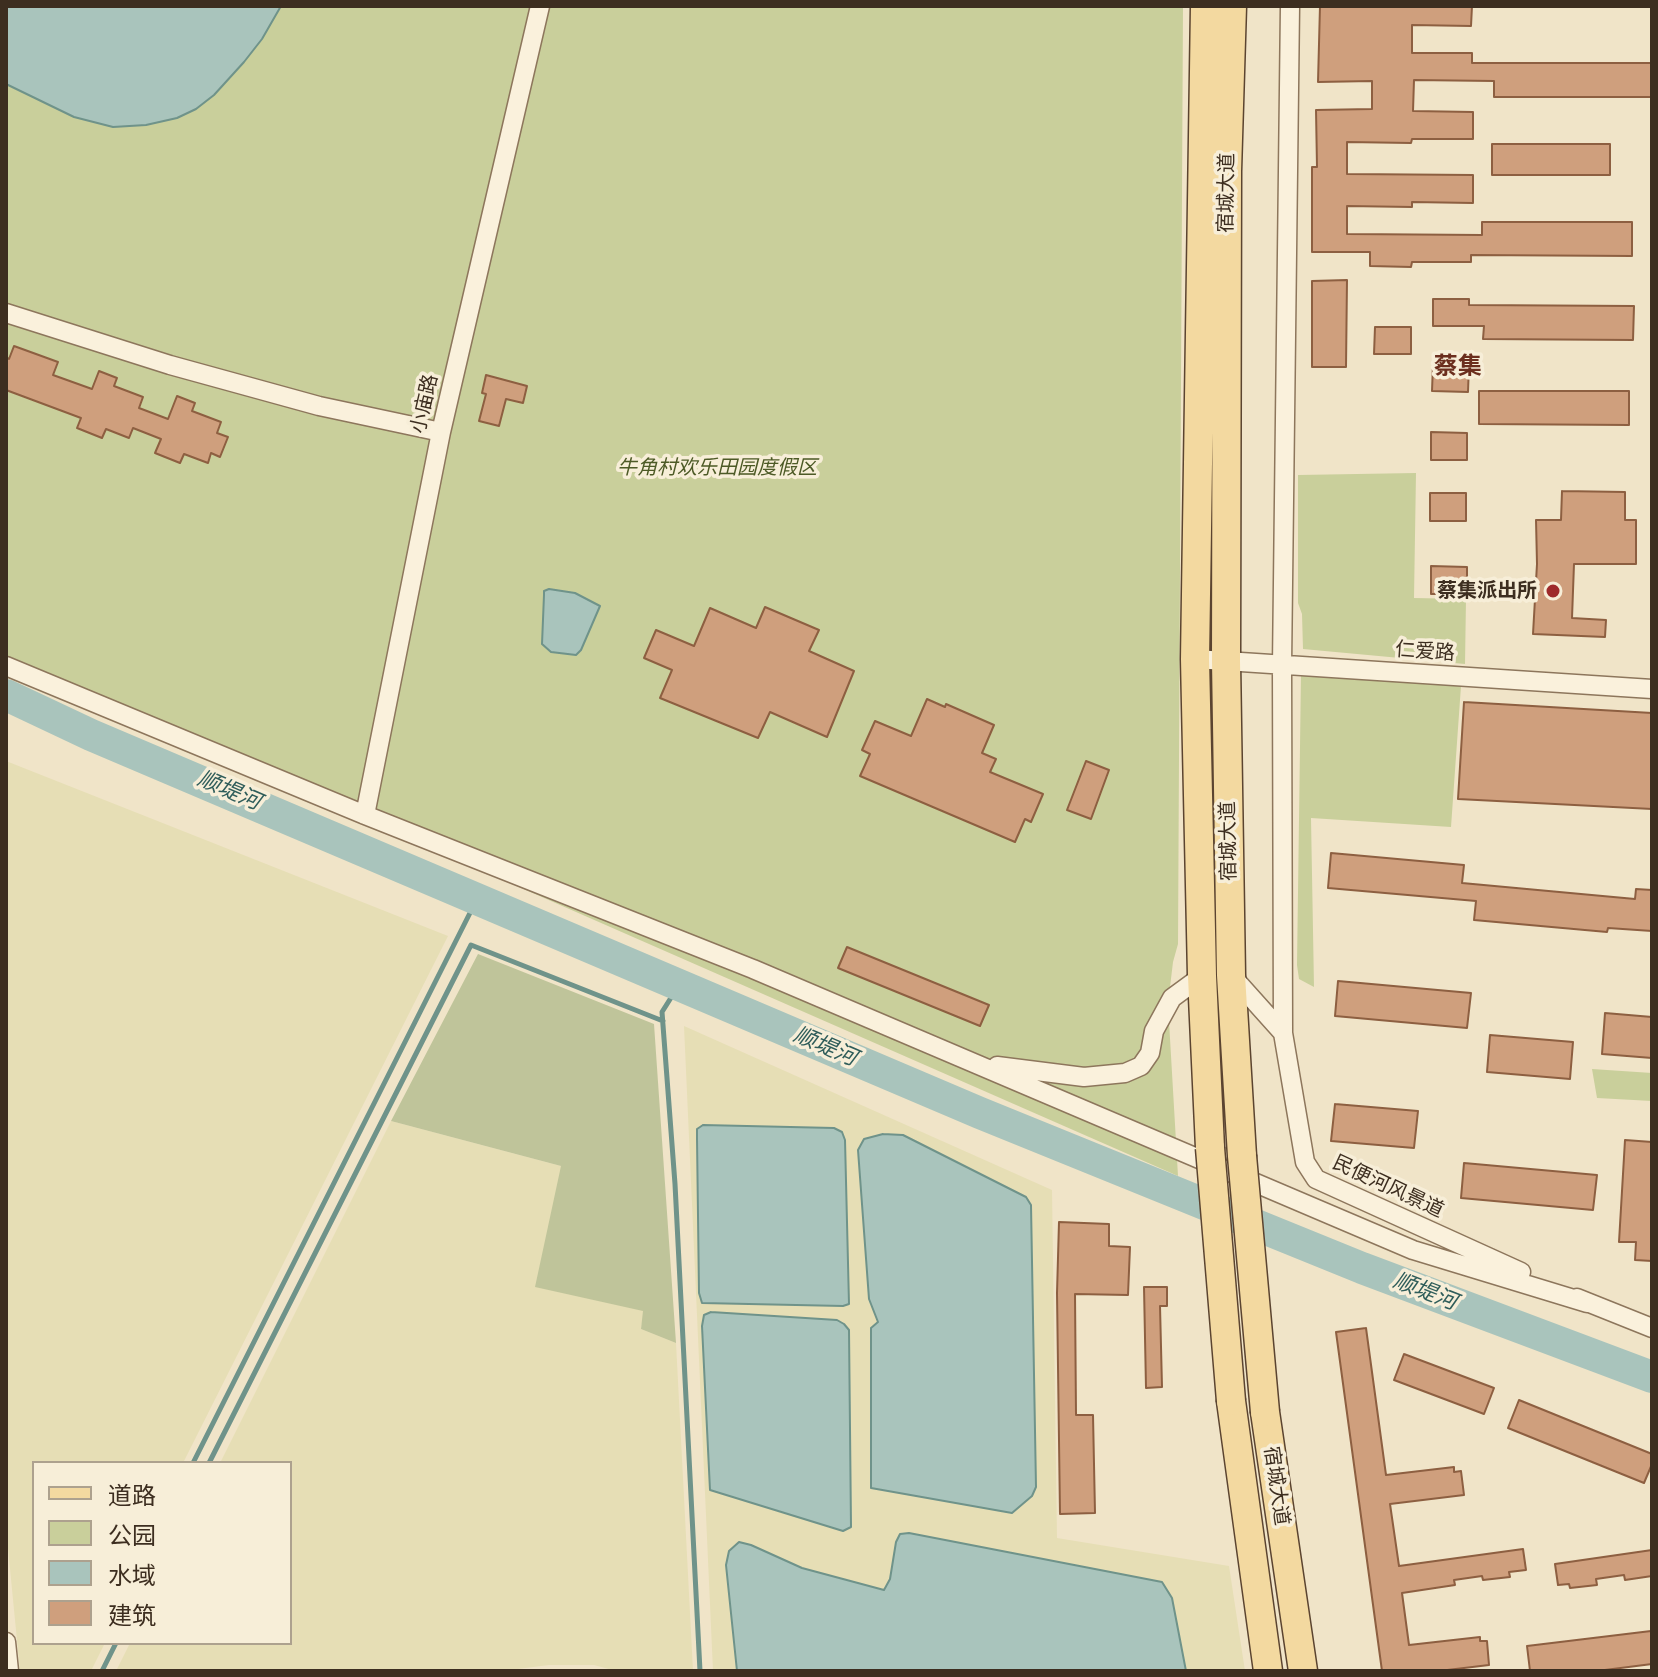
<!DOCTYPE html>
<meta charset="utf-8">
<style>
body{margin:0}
#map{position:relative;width:1658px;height:1677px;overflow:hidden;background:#f0e4c8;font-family:"Libre Baskerville","Noto Sans SC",serif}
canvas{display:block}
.frame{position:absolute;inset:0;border:8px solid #3d2e20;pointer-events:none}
.legend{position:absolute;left:32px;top:1461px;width:260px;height:184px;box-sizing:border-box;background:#f7eed8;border:2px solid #ada18e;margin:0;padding:10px 14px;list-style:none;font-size:24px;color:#3d2e20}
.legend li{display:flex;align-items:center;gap:16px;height:40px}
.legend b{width:40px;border:2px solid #ada18e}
</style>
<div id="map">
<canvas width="1658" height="1677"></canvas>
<div class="frame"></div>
<ul class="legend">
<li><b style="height:10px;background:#f3d9a0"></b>道路</li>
<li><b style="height:22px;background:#c9cf9b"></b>公园</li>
<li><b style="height:22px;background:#a9c4bc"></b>水域</li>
<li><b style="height:22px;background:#cf9f7d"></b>建筑</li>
</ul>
</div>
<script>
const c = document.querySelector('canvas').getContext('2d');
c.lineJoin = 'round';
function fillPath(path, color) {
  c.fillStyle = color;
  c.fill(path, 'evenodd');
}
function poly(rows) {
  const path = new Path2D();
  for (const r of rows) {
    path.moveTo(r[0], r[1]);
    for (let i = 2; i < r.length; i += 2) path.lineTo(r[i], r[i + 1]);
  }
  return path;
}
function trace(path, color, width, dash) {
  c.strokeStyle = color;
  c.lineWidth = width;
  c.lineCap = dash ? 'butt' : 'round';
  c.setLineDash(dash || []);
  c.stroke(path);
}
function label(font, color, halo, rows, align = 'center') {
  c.font = font + ' "Libre Baskerville","Noto Sans SC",serif';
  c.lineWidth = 7;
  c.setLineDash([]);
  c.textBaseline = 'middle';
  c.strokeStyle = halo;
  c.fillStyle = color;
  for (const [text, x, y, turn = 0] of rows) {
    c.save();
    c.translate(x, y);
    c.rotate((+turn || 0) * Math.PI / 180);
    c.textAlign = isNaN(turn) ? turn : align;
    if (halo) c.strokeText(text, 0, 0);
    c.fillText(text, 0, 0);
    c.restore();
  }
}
fillPath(poly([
 [6,761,448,936,183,1463,34,1463,34,1643,105,1643,91,1671,20,1671,6,1528],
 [684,1026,1052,1190,1057,1538,1229,1566,1245,1671,713,1671],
 [391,1121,561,1166,644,1311,641,1329,676,1343,693,1671,616,1671,594,1665,549,1665,502,1671,116,1671,130,1643,290,1643,290,1463,220,1463]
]), '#e6deb5');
fillPath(poly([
 [6,6,1183,6,1178,944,1173,962,1168,1004,1178,1176,6,662],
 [1416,473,1414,598,1466,599,1465,664,1303,649,1302,614,1298,603,1298,475],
 [1301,674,1461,686,1451,827,1311,818,1314,987,1299,979,1297,965],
 [1592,1069,1652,1073,1652,1101,1597,1098]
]), '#c9cf9b');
fillPath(poly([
 [478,954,654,1024,676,1343,641,1329,643,1311,535,1287,561,1166,391,1121]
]), '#bfc49a');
const water = poly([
 [6,6,281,6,262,39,244,62,214,95,196,109,177,118,146,125,113,127,74,117,6,84,6,6],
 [549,589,575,593,600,606,581,650,576,655,551,652,542,644,544,595,544,591,549,589],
 [703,1125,834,1128,842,1132,845,1140,849,1304,843,1306,702,1303,699,1293,697,1138,697,1129,703,1125],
 [883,1134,903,1135,1026,1197,1031,1205,1036,1487,1032,1496,1012,1513,871,1488,871,1328,878,1322,869,1299,858,1150,864,1139,883,1134],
 [711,1312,837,1320,844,1324,849,1330,851,1527,843,1531,710,1490,702,1326,704,1315,711,1312],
 [909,1533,1162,1582,1172,1598,1186,1671,737,1671,726,1565,729,1551,739,1542,751,1545,802,1568,884,1590,890,1579,896,1542,900,1534,909,1533]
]);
fillPath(water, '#a9c4bc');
trace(water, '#6f938a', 2);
trace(poly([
 [679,985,662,1012,675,1184,700,1671],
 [193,1463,477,899],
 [209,1463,471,945,663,1021],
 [102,1671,116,1643]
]), '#6f938a', 5);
trace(poly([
 [6,695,91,735,980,1113,1362,1268,1652,1377]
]), '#a9c4bc', 32);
const building = poly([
 [1320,6,1472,6,1471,26,1412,25,1412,53,1472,53,1472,63,1652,63,1652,97,1494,97,1494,81,1414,80,1413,111,1473,112,1473,139,1412,139,1411,143,1347,142,1347,174,1473,175,1473,203,1412,202,1412,207,1347,206,1347,234,1482,235,1482,222,1632,222,1632,256,1471,255,1471,262,1412,262,1411,267,1370,266,1370,252,1312,252,1312,167,1317,167,1316,110,1372,109,1372,81,1318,82,1320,6],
 [1492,144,1610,144,1610,175,1492,175,1492,144],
 [1347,280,1346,367,1312,367,1312,281,1347,280],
 [1433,299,1469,299,1469,305,1634,306,1633,340,1483,339,1484,326,1433,326,1433,299],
 [1375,327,1411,327,1411,354,1374,354,1375,327],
 [14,346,58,362,53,375,92,389,99,371,117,378,114,386,143,397,139,408,168,419,177,396,195,403,192,411,221,422,217,433,228,437,220,457,211,453,208,463,184,454,180,463,155,453,161,439,133,428,129,438,106,429,102,438,77,428,81,418,6,390,6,357,9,359,14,346],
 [1433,364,1469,364,1468,392,1432,391,1433,364],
 [486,375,527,386,523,403,506,399,499,426,479,421,486,394,482,393,486,375],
 [1479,391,1629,391,1629,425,1479,424,1479,391],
 [1431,432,1467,433,1467,460,1431,460,1431,432],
 [1562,491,1625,492,1625,520,1636,520,1636,564,1574,564,1572,618,1606,620,1605,637,1533,634,1537,564,1536,520,1561,520,1562,491],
 [1430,493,1466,493,1466,521,1430,521,1430,493],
 [1431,566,1467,567,1467,594,1431,594,1431,566],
 [765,607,819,630,809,651,854,671,827,737,770,712,758,738,660,698,672,670,644,658,656,630,694,646,710,608,756,628,765,607],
 [927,699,945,707,946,704,994,725,982,753,996,759,990,772,1043,794,1031,822,1025,819,1015,842,860,776,870,754,862,750,875,721,911,736,927,699],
 [1464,702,1652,713,1652,809,1458,799,1464,702],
 [1086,761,1109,770,1091,819,1067,810,1086,761],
 [1331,853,1464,865,1462,883,1635,899,1636,889,1652,890,1652,931,1608,928,1607,932,1474,920,1476,901,1328,888,1331,853],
 [847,947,989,1005,980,1026,838,968,847,947],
 [1338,981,1471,993,1467,1028,1335,1016,1338,981],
 [1605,1013,1652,1017,1652,1058,1602,1054,1605,1013],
 [1490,1035,1573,1042,1570,1079,1487,1072,1490,1035],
 [1335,1104,1418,1111,1414,1148,1331,1141,1335,1104],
 [1625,1140,1652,1142,1652,1261,1635,1260,1636,1242,1619,1242,1625,1140],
 [1464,1163,1597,1175,1593,1210,1461,1198,1464,1163],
 [1059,1222,1109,1224,1109,1246,1130,1247,1128,1295,1075,1294,1076,1415,1093,1415,1095,1513,1060,1514,1057,1293,1059,1222],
 [1144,1287,1167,1287,1167,1306,1160,1306,1162,1387,1146,1388,1144,1287],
 [1366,1328,1386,1475,1454,1467,1454,1472,1461,1471,1464,1495,1390,1504,1399,1566,1523,1549,1526,1570,1509,1572,1510,1577,1483,1580,1482,1576,1454,1580,1455,1585,1402,1593,1409,1645,1480,1637,1480,1641,1487,1641,1489,1665,1439,1671,1382,1671,1336,1332,1366,1328],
 [1404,1354,1494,1388,1484,1414,1394,1380,1404,1354],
 [1519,1400,1652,1454,1652,1464,1644,1483,1508,1428,1519,1400],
 [1652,1550,1652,1576,1625,1580,1624,1575,1596,1579,1597,1585,1570,1588,1569,1584,1558,1585,1555,1564,1652,1550],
 [1651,1631,1652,1664,1597,1671,1530,1671,1527,1646,1651,1631]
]);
fillPath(building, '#cf9f7d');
trace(building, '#8d5f41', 2);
const street = poly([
 [6,313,170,365,319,406,441,432],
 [1195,659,1652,689],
 [6,666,365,815,753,969,1413,1250,1587,1303],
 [365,815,441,432,540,6],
 [1231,975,1283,1033,1305,1162,1316,1179,1521,1272],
 [1283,1033,1282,665,1290,6],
 [997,1066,1084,1077,1125,1073,1141,1066,1150,1053,1154,1031,1172,998,1202,976],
 [1577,1298,1652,1328],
 [6,1642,9,1671]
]);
const primary = poly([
 [1205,6,1195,659,1202,976,1210,1148],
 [1232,6,1227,171,1226,661,1231,975,1242,1156],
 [1231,1401,1268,1671],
 [1265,1412,1303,1671]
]);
trace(street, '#8d765c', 21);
trace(primary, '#5b4430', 31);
trace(street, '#faf1dc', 18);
trace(primary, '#f3d9a0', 28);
const primaryBridge = poly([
 [1210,1148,1231,1401],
 [1242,1156,1265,1412]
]);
trace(primaryBridge, '#5b4430', 31, []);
trace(primaryBridge, '#f3d9a0', 28);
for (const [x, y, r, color] of [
 [1553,591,8,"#9e2a2b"]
]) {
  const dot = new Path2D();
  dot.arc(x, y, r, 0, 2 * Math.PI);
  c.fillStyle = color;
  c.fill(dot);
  trace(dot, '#f7eed8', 3);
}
label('20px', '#3d2e20', '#f7eed8', [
 ["宿城大道",1227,193,-89],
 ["小庙路",425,404,-77],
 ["仁爱路",1425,652,4],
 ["宿城大道",1229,841,-91],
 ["民便河风景道",1388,1187,25],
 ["宿城大道",1276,1486,82]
]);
label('italic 20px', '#4d5a26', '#f7eed8', [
 ["牛角村欢乐田园度假区",717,468]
]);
label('bold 20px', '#3d2e20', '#f7eed8', [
 ["蔡集派出所",1537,591]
], 'right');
label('italic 22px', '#2f5d5a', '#f7eed8', [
 ["顺堤河",229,791,23],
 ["顺堤河",825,1047,23],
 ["顺堤河",1425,1292,21]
]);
label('bold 24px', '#6b2e1e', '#f7eed8', [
 ["蔡集",1458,367]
]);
</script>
